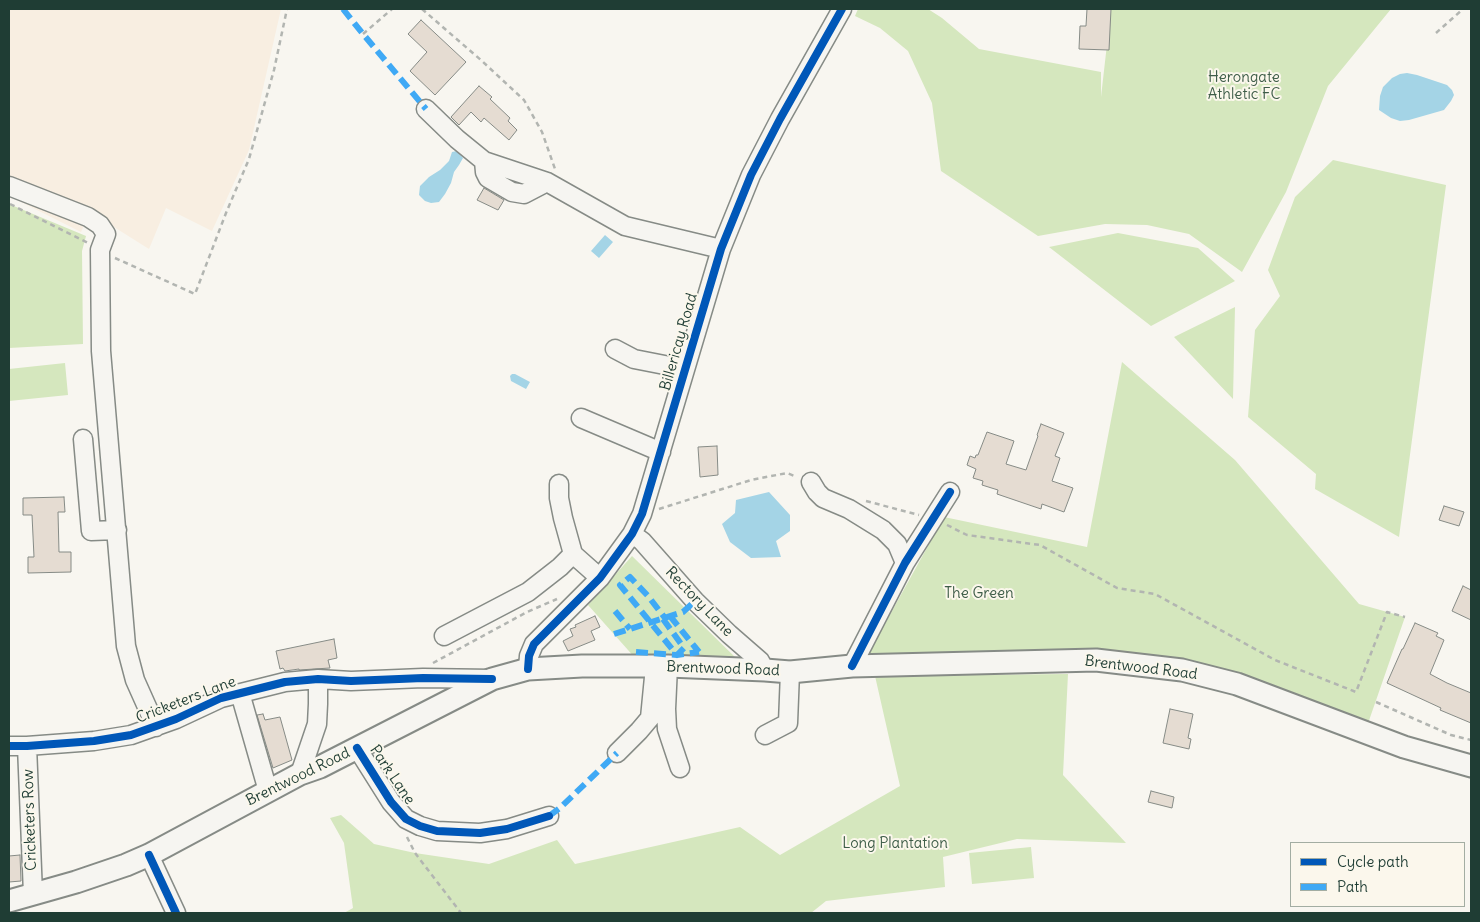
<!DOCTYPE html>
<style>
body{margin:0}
#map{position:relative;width:1480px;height:922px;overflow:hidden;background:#f8f6f0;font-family:Delius,sans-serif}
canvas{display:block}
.frame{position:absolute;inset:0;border:10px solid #1f3d34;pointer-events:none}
.legend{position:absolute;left:1290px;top:842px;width:175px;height:65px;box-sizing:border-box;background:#fbf7ec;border:1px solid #a3ada2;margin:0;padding:6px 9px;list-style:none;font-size:15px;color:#1f3d34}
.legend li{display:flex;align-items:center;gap:10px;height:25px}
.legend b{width:25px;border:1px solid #a3ada2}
</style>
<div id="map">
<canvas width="1480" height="922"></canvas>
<div class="frame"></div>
<ul class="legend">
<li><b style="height:6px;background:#0057b8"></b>Cycle path</li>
<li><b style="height:6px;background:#3fa9f5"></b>Path</li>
</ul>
</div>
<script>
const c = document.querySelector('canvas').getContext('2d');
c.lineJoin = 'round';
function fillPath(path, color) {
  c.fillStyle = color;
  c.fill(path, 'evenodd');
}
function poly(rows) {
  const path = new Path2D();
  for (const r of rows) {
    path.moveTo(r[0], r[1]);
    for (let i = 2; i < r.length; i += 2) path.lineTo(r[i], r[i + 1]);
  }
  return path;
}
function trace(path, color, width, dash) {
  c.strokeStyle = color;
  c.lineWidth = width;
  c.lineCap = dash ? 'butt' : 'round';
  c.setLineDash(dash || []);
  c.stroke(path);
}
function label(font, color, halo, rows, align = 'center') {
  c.font = font + ' Delius,sans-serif';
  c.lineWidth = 4;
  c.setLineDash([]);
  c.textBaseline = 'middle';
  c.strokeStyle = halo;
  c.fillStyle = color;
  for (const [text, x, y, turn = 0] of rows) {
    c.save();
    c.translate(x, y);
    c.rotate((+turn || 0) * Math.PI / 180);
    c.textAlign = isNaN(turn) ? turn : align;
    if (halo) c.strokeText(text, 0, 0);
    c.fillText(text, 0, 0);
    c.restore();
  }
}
fillPath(poly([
 [9,9,281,9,249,150,212,231,166,208,149,249,90,212,81,232,9,196]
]), '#f8eee1');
fillPath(poly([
 [858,9,928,9,942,18,979,49,1101,72,1101,97,1111,9,1391,9,1328,86,1286,192,1242,272,1189,234,1147,225,1105,224,1038,236,941,171,932,103,908,51,880,28,855,16],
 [1333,160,1446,185,1399,537,1315,489,1316,474,1248,417,1255,330,1280,296,1268,270,1295,197],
 [9,204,86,236,82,251,83,344,9,348],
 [1118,233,1198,248,1235,281,1151,326,1049,247],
 [1235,307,1233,399,1174,337],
 [1122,362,1235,460,1359,604,1405,617,1365,732,1182,670,861,667,944,517,1087,547],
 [65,363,68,395,9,401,9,369],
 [632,556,736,658,636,659,588,605],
 [1068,674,1063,775,1126,843,1017,839,943,857,945,887,826,901,811,913,344,913,353,908,344,843,330,818,341,815,374,844,415,853,489,864,557,840,575,864,740,827,780,855,900,786,875,676],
 [1031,847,1034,878,972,884,969,853]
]), '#d5e7be');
fillPath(poly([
 [1407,73,1417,75,1447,85,1452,90,1454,95,1451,101,1444,110,1409,120,1400,121,1391,118,1379,110,1380,96,1383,87,1392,78,1400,74],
 [457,151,463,158,459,165,454,172,451,183,445,194,439,202,431,203,425,201,419,195,420,186,429,177,440,170,449,161,452,152],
 [605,235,613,242,599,258,591,251],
 [512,374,515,374,530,382,526,389,511,381,510,376],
 [769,492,790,515,790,531,776,541,781,557,751,558,730,542,722,524,735,513,736,500]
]), '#a4d4e6');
const building = poly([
 [1087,9,1111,9,1109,50,1079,49,1080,26,1086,26,1087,9],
 [421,20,466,62,435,95,410,71,427,52,408,34,421,20],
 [479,86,492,97,490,99,510,118,508,121,517,130,509,140,484,118,481,122,471,112,459,125,451,117,479,86],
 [484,188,504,200,498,210,477,200,484,188],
 [1041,424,1064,433,1055,456,1060,458,1052,481,1073,488,1064,512,1042,504,1041,509,997,494,998,490,982,485,983,481,973,478,976,469,967,465,970,456,975,458,976,455,978,455,987,432,1014,441,1006,464,1026,470,1038,436,1037,435,1041,424],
 [717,446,718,475,700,477,698,447,717,446],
 [64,497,65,512,58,512,59,552,71,552,71,572,28,573,28,557,34,557,32,515,23,515,23,498,64,497],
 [1444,506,1464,512,1459,526,1439,520,1444,506],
 [1463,586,1471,590,1471,620,1452,611,1463,586],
 [595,616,600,627,591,631,595,640,568,651,563,641,573,636,570,629,576,627,575,625,595,616],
 [1415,623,1438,633,1436,636,1444,640,1430,674,1447,683,1471,693,1471,723,1440,710,1441,708,1387,683,1402,649,1403,649,1415,623],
 [334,639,337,658,328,660,330,668,299,670,299,669,285,671,283,668,280,669,276,651,334,639],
 [1170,709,1193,714,1188,738,1191,739,1189,749,1163,743,1170,709],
 [263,714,265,720,280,717,292,760,273,768,257,715,263,714],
 [1151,791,1174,797,1172,808,1148,802,1151,791],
 [20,855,21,881,9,882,9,856,20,855]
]);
fillPath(building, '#e5dcd2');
trace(building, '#868b86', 1);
const minor = poly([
 [426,109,457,139,484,161,547,182,625,226,721,249],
 [484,161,485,172,488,178,512,192,524,194,547,182],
 [9,186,88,217,100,225,106,234,100,250,101,351,126,646,135,680,156,727],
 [615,349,634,359,685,369],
 [581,418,661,452],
 [83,439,91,531,117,530],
 [811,482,817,492,823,498,849,509,883,530,897,544,905,563],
 [632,534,642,541,695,601,729,634,760,661,765,670],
 [573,554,600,578],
 [444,636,528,592,560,567,573,554,563,518,559,498,559,484],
 [668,666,666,709,667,729,680,768],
 [852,666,905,563,950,492],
 [528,669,529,656,534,644,600,578,632,534,642,514,721,249,751,175,780,119,842,9],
 [240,693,268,791],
 [765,735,788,723,790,672],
 [9,746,27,746,94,741,131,735,176,719,221,698,285,682,318,679,351,681,423,678,492,679],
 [27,746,33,894],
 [357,748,391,802,406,819,420,826,437,831,480,833,507,829,549,816],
 [617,753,639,731,650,718,655,667],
 [300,774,317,724,318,704,318,679],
 [149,855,176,913]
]);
const major = poly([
 [9,901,76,882,126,865,149,855,300,774,320,767,492,679,528,669,582,666,668,666,765,670,790,672,852,666,1096,660,1182,670,1237,684,1404,747,1471,766]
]);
trace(minor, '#868b86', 21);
trace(major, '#868b86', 25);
trace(poly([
 [422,9,482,61,524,100,542,132,555,169],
 [1436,33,1463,9],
 [363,34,392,9],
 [10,204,88,243],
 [115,258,195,294,226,213,249,159,274,70,287,9],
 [866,501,919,515],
 [659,509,751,480,787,473,797,477],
 [947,525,967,535,1040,545,1117,588,1155,594,1275,660,1356,692,1387,612,1405,617],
 [433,663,527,612,557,599],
 [1376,702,1451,735,1471,740],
 [407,837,415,853,461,913]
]), '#b2b5b1', 2.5, [5, 4]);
trace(minor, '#f6f5f1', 18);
trace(major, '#f6f5f1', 21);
trace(poly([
 [343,9,363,34,426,109],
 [615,611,630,629],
 [670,616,699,652],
 [663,619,684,648,677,655,620,585,630,577,648,596,665,618],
 [614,634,683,612,695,601],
 [636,652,677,655,699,652],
 [549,816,560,808,617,753]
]), '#3fa9f5', 6, [12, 6]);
trace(poly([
 [852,666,905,563,950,492],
 [528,669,529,656,534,644,600,578,632,534,642,514,721,249,751,175,780,119,842,9],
 [9,746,27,746,94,741,131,735,176,719,221,698,285,682,318,679,351,681,423,678,492,679],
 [357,748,391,802,406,819,420,826,437,831,480,833,507,829,549,816],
 [149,855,176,913]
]), '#0057b8', 8);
label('15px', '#3e5d48', '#fbf7ec', [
 ["Herongate",1244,78],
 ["Athletic FC",1244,95],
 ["The Green",979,594],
 ["Long Plantation",895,844]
]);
label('15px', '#1f3d34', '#fbf7ec', [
 ["Billericay Road",679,342,-74],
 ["Rectory Lane",699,602,46],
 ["Brentwood Road",1141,668,7],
 ["Brentwood Road",723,669,2],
 ["Cricketers Lane",186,700,-21],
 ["Park Lane",392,775,56],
 ["Brentwood Road",298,777,-26],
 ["Cricketers Row",30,820,-92]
]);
</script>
